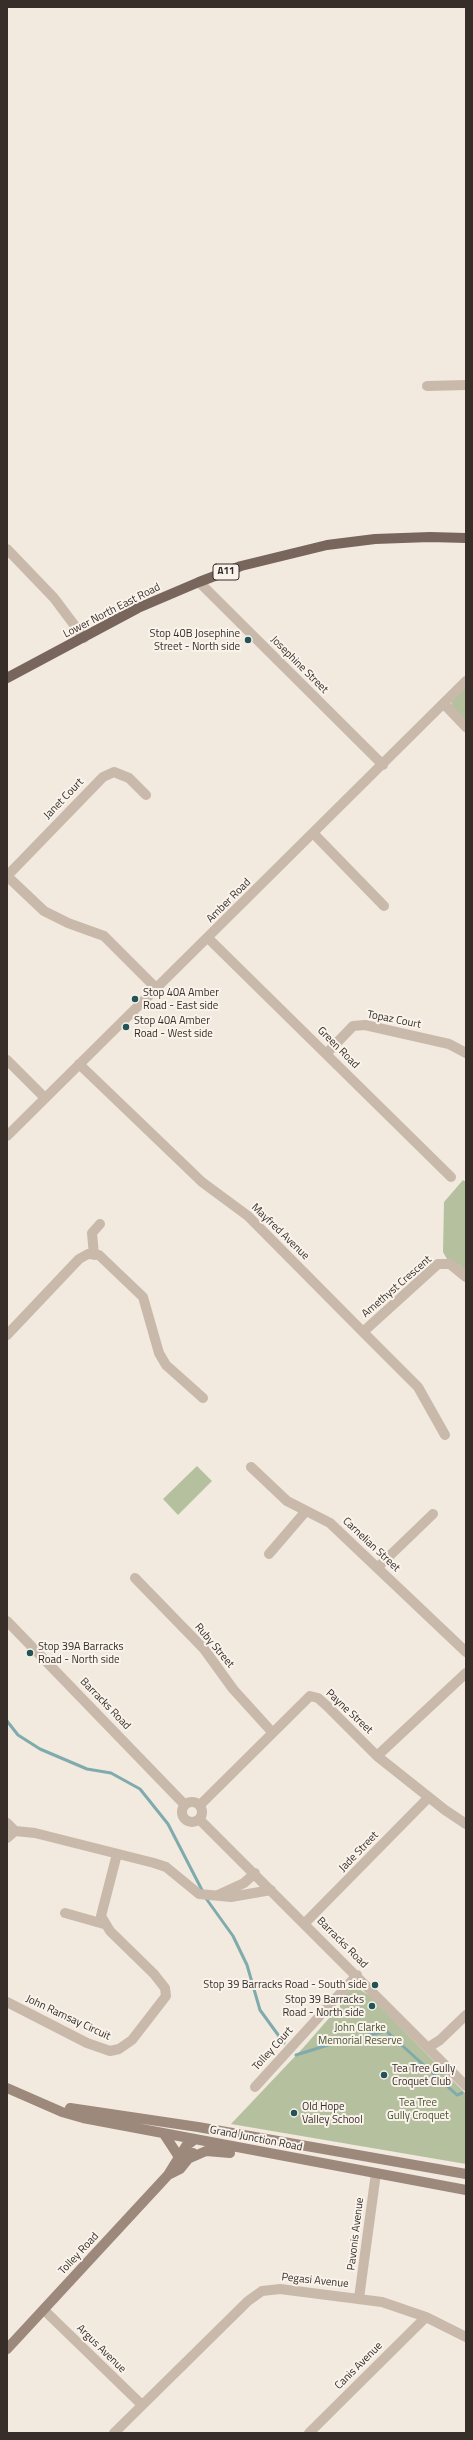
<!DOCTYPE html>
<style>
body{margin:0}
#map{position:relative;width:473px;height:2440px;overflow:hidden;background:#f2e9df;font-family:"Titillium Web",sans-serif}
canvas{display:block}
.frame{position:absolute;inset:0;border:8px solid #372e2a;pointer-events:none}
</style>
<div id="map">
<canvas width="473" height="2440"></canvas>
<div class="frame"></div>
</div>
<script>
const c = document.querySelector('canvas').getContext('2d');
c.lineJoin = 'round';
function fillPath(path, color) {
  c.fillStyle = color;
  c.fill(path, 'evenodd');
}
function poly(rows) {
  const path = new Path2D();
  for (const r of rows) {
    if (r.length === 3) {
      path.moveTo(r[0] + r[2], r[1]);
      path.arc(r[0], r[1], r[2], 0, 2 * Math.PI);
      continue;
    }
    path.moveTo(r[0], r[1]);
    for (let i = 2; i < r.length; i += 2) path.lineTo(r[i], r[i + 1]);
  }
  return path;
}
function trace(path, color, width, dash) {
  c.strokeStyle = color;
  c.lineWidth = width;
  c.lineCap = dash ? 'butt' : 'round';
  c.setLineDash(dash || []);
  c.stroke(path);
}
function label(font, color, halo, rows, align = 'center') {
  c.font = font + ' "Titillium Web",sans-serif';
  c.lineWidth = 4;
  c.setLineDash([]);
  c.textBaseline = 'middle';
  c.strokeStyle = halo;
  c.fillStyle = color;
  for (const [text, x, y, turn = 0] of rows) {
    c.save();
    c.translate(x, y);
    c.rotate((+turn || 0) * Math.PI / 180);
    c.textAlign = isNaN(turn) ? turn : align;
    if (halo) c.strokeText(text, 0, 0);
    c.fillText(text, 0, 0);
    c.restore();
  }
}
fillPath(poly([
 [466,687,466,730,452,713,451,696],
 [463,1180,466,1182,466,1271,458,1264,450,1264,443,1252,444,1202],
 [197,1466,212,1481,178,1515,163,1499],
 [350,1989,359,1989,370,1996,466,2094,466,2164,231,2124,303,2048,344,2001,346,1993]
]), '#b5c09f');
trace(poly([
 [7,1721,18,1735,40,1749,87,1769,111,1773,140,1789,168,1824,203,1892],
 [205,1897,233,1936,247,1965,260,2010,284,2043],
 [296,2055,328,2045,386,2031,457,2095,462,2093]
]), '#7fabad', 3);
trace(poly([
 [427,386,466,385],
 [7,549,54,598,84,638],
 [199,582,383,765],
 [444,704,466,727],
 [314,834,384,906],
 [7,876,103,777,114,772,129,778,146,795],
 [7,876,44,911,68,923,104,936,156,988],
 [208,938,451,1177],
 [326,1054,353,1026,365,1025,449,1044,466,1053],
 [7,1060,45,1098],
 [79,1064,202,1182,248,1216,363,1332,418,1387,445,1435],
 [7,1136,466,681],
 [94,1255,92,1233,100,1224],
 [363,1332,438,1264,450,1264,466,1277],
 [7,1335,79,1259,88,1254,99,1255,143,1297,159,1353,166,1365,203,1398],
 [251,1467,287,1501,330,1523,466,1652],
 [269,1554,306,1511],
 [378,1567,433,1514],
 [135,1578,204,1649,233,1689,272,1732],
 [7,1621,184,1804],
 [377,1756,445,1810,466,1824],
 [192,1812,10],
 [200,1805,310,1696,318,1698,327,1706,377,1756,466,1673],
 [199,1819,466,2086],
 [7,1823,15,1831],
 [7,1838,15,1831,35,1833,154,1863,166,1867,199,1894,231,1897,271,1890],
 [218,1895,244,1883,255,1873],
 [65,1913,104,1924],
 [305,1923,429,1797],
 [7,2002,87,2043,110,2051,119,2049,132,2040,166,1996,165,1988,154,1974,110,1931,101,1916,117,1854],
 [429,2047,440,2040,466,2015],
 [255,2087,357,1975],
 [359,2298,376,2173],
 [44,2310,142,2405],
 [114,2433,248,2301,262,2291,280,2289,382,2302,426,2317,466,2337],
 [309,2433,426,2317]
]), '#c9b9ab', 10);
trace(poly([
 [7,2088,62,2112,83,2118,466,2190],
 [70,2108,198,2127,466,2174],
 [164,2134,179,2157],
 [190,2158,206,2151,230,2153],
 [168,2175,180,2169,193,2153],
 [7,2349,168,2175,186,2146,194,2140]
]), '#9d887c', 10);
trace(poly([
 [7,678,138,608,199,582,241,566,327,545,375,539,430,537,466,538]
]), '#78655c', 10);
for (const [x, y, r, color] of [
 [248,640,4,"#215357"],
 [135,999,4,"#215357"],
 [126,1027,4,"#215357"],
 [30,1653,4,"#215357"],
 [375,1985,4,"#215357"],
 [372,2006,4,"#215357"],
 [384,2075,4,"#215357"],
 [294,2113,4,"#215357"]
]) {
  const dot = new Path2D();
  dot.arc(x, y, r, 0, 2 * Math.PI);
  c.fillStyle = color;
  c.fill(dot);
  trace(dot, '#f9f3eb', 1.5);
}
for (const [x, y, w] of [
 [226,572,26]
]) {
  const box = new Path2D();
  box.roundRect(x - w / 2, y - 8, w, 16, 3);
  c.fillStyle = '#f9f3eb';
  c.fill(box);
  trace(box, '#372e2a', 1);
}
label('bold 10px', '#372e2a', null, [
 ["A11",226,572]
]);
label('11px', '#372e2a', '#f9f3eb', [
 ["Lower North East Road",112,611,-27],
 ["Josephine Street",299,665,45],
 ["Janet Court",64,799,-46],
 ["Amber Road",229,901,-45],
 ["Topaz Court",394,1020,11],
 ["Green Road",338,1048,45],
 ["Mayfred Avenue",280,1232,44],
 ["Amethyst Crescent",397,1287,-41],
 ["Carnelian Street",371,1545,43],
 ["Ruby Street",214,1646,50],
 ["Barracks Road",105,1704,46],
 ["Payne Street",349,1712,43],
 ["Jade Street",359,1852,-46],
 ["Barracks Road",342,1943,45],
 ["John Ramsay Circuit",68,2018,25],
 ["Tolley Court",273,2049,-48],
 ["Grand Junction Road",256,2139,11],
 ["Pavonis Avenue",356,2234,-83],
 ["Tolley Road",79,2254,-47],
 ["Pegasi Avenue",315,2281,6],
 ["Argus Avenue",101,2349,44],
 ["Canis Avenue",359,2366,-45]
]);
label('11px', '#372e2a', '#f9f3eb', [
 ["Stop 40B Josephine",240,634,"right"],
 ["Street - North side",240,647,"right"],
 ["Stop 40A Amber",143,993],
 ["Road - East side",143,1006],
 ["Stop 40A Amber",134,1021],
 ["Road - West side",134,1034],
 ["Stop 39A Barracks",38,1647],
 ["Road - North side",38,1660],
 ["Stop 39 Barracks Road - South side",367,1985,"right"],
 ["Stop 39 Barracks",364,2000,"right"],
 ["Road - North side",364,2013,"right"],
 ["Tea Tree Gully",392,2069],
 ["Croquet Club",392,2082],
 ["Old Hope",302,2107],
 ["Valley School",302,2120]
], 'left');
label('11px', '#47542f', '#f9f3eb', [
 ["John Clarke",360,2028],
 ["Memorial Reserve",360,2041],
 ["Tea Tree",418,2103],
 ["Gully Croquet",418,2116]
]);
</script>
